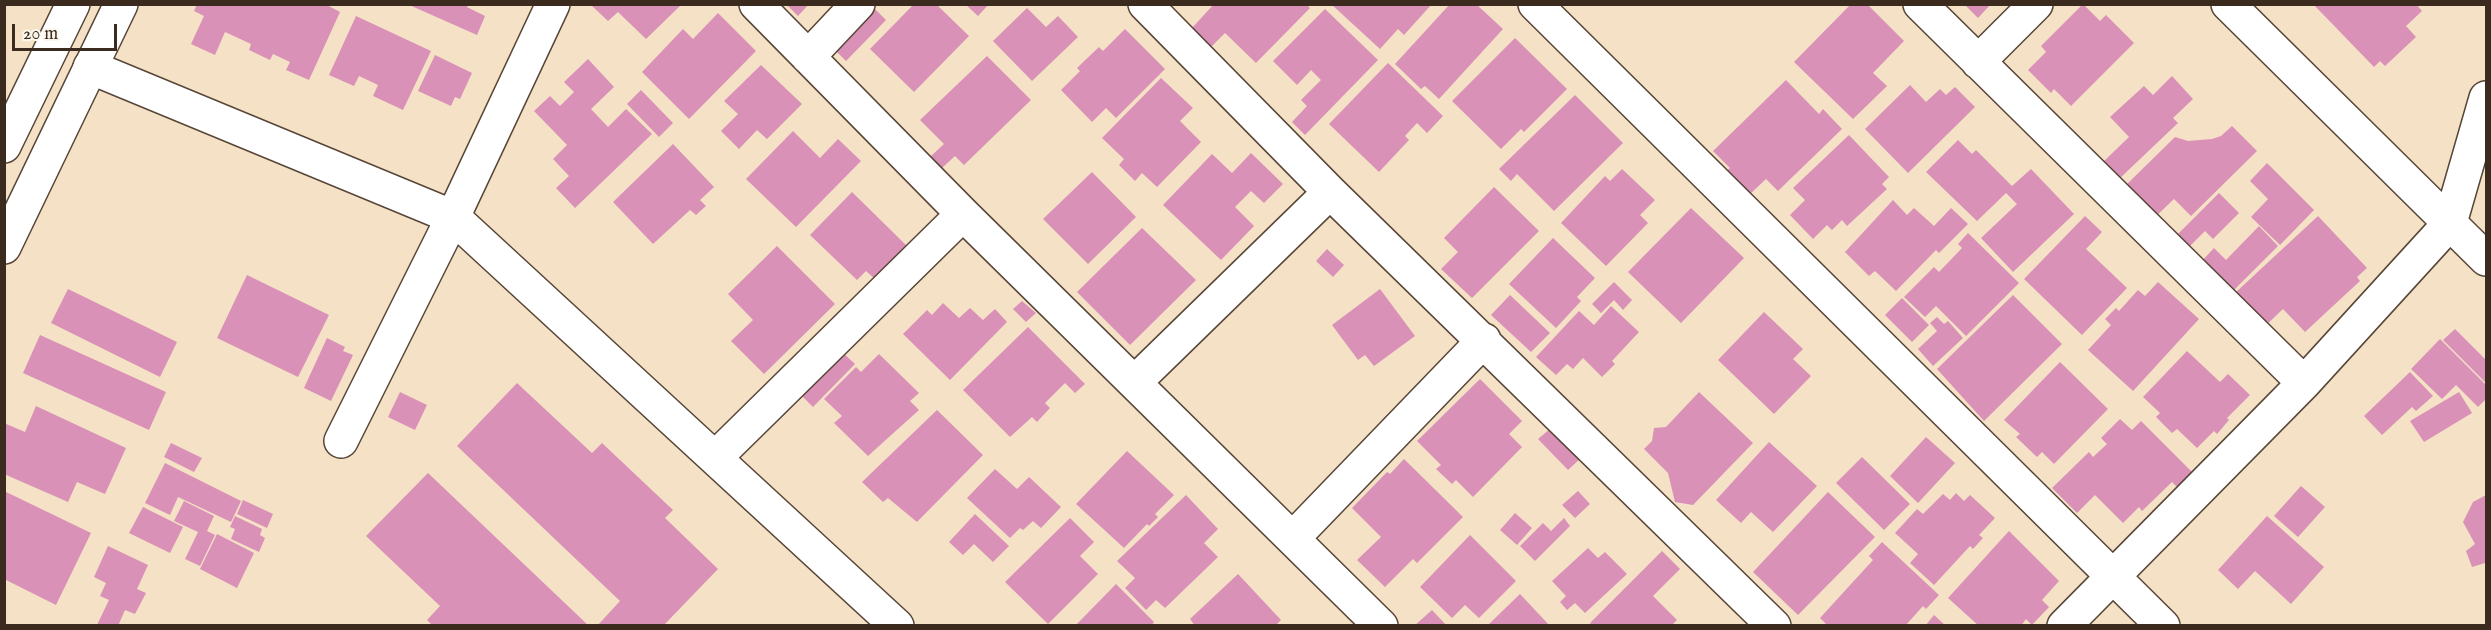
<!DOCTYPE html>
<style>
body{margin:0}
#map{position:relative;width:2491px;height:630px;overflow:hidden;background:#f4e1c6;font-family:"IM FELL English",serif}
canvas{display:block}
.frame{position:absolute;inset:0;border:6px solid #3b2a1e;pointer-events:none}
.scale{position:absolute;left:12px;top:24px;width:105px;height:27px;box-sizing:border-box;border:3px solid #3b2a1e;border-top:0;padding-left:8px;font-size:18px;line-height:21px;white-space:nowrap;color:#3b2a1e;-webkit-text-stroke:4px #fbf7ec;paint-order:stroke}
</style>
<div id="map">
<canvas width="2491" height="630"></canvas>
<div class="frame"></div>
<div class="scale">20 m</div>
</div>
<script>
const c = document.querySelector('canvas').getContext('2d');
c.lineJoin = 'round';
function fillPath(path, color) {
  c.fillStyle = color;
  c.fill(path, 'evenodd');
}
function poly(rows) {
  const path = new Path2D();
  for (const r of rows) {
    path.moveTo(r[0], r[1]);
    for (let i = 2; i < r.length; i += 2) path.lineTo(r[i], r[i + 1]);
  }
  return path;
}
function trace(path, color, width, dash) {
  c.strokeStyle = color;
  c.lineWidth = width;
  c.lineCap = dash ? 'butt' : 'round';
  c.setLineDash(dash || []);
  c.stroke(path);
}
fillPath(poly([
 [197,4,325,4,340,12,309,80,286,70,290,62,273,54,270,60,249,50,251,44,225,32,215,55,191,44,204,16,194,11],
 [407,4,468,4,467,7,485,16,477,35],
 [786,4,809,4,798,16],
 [914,4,936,4,969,36,914,92,870,49],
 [965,4,989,4,978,16],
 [1214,4,1306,4,1310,8,1256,63,1225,33,1211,47,1192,28],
 [1331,4,1432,4,1404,35,1398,29,1380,49],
 [1450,4,1476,4,1503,29,1439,99,1425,86,1421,89,1395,64],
 [1851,4,1867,4,1904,41,1873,73,1887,86,1853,119,1794,62],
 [1964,4,1991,4,1978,18],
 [2083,4,2100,21,2106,15,2134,43,2071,106,2054,89,2051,93,2028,70,2046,52,2041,46],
 [2313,4,2416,4,2422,11,2406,26,2416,37,2385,66,2380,61,2374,67],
 [591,5,681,5,646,39,618,12,608,21],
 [874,8,886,20,846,61,834,49],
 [1027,8,1046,27,1058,16,1078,37,1032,81,993,41],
 [1325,9,1378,60,1305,135,1292,122,1307,106,1301,100,1321,80,1311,70,1297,85,1273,61],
 [718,13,756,51,689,119,642,72,683,29,693,39],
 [356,16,431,51,403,110,373,96,378,85,359,76,354,86,329,75],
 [1125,29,1165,69,1116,118,1106,108,1092,122,1061,90,1080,71,1077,68,1099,47,1103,51],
 [1515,38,1567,89,1524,132,1521,129,1501,149,1452,101],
 [435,55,472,73,460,99,455,97,451,106,418,91],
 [987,56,1031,100,964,165,955,156,942,168,931,156,944,144,920,120],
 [588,59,614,87,591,109,608,127,626,109,652,134,575,208,556,188,569,176,553,159,567,145,534,111,550,96,560,106,574,92,564,82],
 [1388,63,1443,116,1427,133,1417,123,1405,136,1409,140,1379,172,1329,124],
 [761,65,802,104,767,139,757,130,739,149,721,131,738,114,724,101],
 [2172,76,2193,99,2173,118,2178,123,2118,180,2102,163,2129,137,2110,117,2144,86,2153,95],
 [1161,78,1193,108,1180,121,1201,142,1157,187,1142,173,1135,181,1119,165,1124,159,1102,138],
 [1786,80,1819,114,1823,109,1842,129,1778,191,1766,179,1749,195,1726,171,1730,168,1713,151],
 [1910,85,1926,102,1940,89,1946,95,1955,87,1975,107,1908,173,1865,129],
 [641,90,673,123,659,137,627,104],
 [1575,95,1623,143,1554,211,1517,174,1511,181,1499,169],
 [2232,126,2257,151,2191,216,2174,199,2151,221,2120,191,2175,137,2188,141,2212,139,2221,136],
 [793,131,820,158,838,139,861,161,796,227,746,179],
 [1849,135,1889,177,1882,184,1887,189,1847,226,1842,220,1832,230,1827,225,1813,239,1790,215,1805,200,1793,188],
 [1958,140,1972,154,1976,150,2012,186,2031,169,2074,214,2013,272,1981,238,2017,204,2006,193,1977,221,1926,172],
 [673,144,714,187,700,200,706,206,696,215,690,210,653,244,613,202],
 [1251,153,1283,184,1264,203,1251,191,1235,207,1254,226,1221,260,1163,205,1212,154,1232,173],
 [2267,163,2314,210,2280,245,2251,217,2268,199,2250,181],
 [1622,169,1655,200,1640,215,1648,223,1606,266,1561,223,1605,176,1610,181],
 [1092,172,1136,217,1088,264,1043,219],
 [1494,187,1539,231,1472,298,1441,269,1458,252,1444,238],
 [852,192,908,247,876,280,866,271,857,280,810,235],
 [2219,193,2239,213,2213,239,2205,231,2187,249,2175,237],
 [1893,200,1907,215,1914,208,1934,226,1951,208,1968,224,1939,253,1936,250,1896,291,1875,271,1869,276,1845,252],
 [1691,208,1744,258,1681,323,1628,272],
 [2085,216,2102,232,2086,249,2127,288,2082,335,2024,279],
 [2318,216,2367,268,2357,277,2360,281,2305,332,2283,309,2261,330,2235,293],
 [2259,226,2278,246,2231,293,2201,262,2214,248,2226,260],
 [1142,228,1196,280,1130,345,1077,292],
 [1968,233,2019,283,1966,336,1936,306,1925,317,1904,297,1934,267,1939,272,1962,248,1958,244],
 [1553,238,1595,278,1577,297,1581,301,1556,328,1509,284],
 [777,246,835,304,764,374,731,341,753,320,728,294],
 [1327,249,1344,265,1333,277,1316,261],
 [247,275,329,315,298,377,217,338],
 [1614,282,1632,300,1623,310,1614,300,1601,313,1592,304],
 [2158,282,2199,319,2133,391,2088,350,2111,325,2105,319,2116,308,2119,311,2138,290,2145,296],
 [68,289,177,342,160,377,51,323],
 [1380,289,1415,336,1374,366,1365,355,1358,360,1332,325],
 [1510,295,1550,333,1531,352,1491,315],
 [2013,295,2062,344,1984,421,1937,369],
 [1902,298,1929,325,1912,342,1885,315],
 [1022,301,1036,313,1026,322,1013,309],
 [943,303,959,318,970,308,983,320,995,309,1007,322,950,380,903,334,927,310,932,315],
 [1611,306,1639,332,1612,361,1615,364,1602,377,1583,358,1573,369,1567,364,1556,375,1536,357,1579,311,1594,325],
 [1764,312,1803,349,1793,359,1811,376,1774,414,1718,360],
 [1937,317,1944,324,1948,321,1963,338,1933,366,1918,349,1937,331,1930,323],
 [1028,327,1085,384,1075,393,1065,383,1045,403,1050,408,1037,422,1032,417,1010,437,963,390],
 [2455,329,2486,360,2486,383,2443,340],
 [40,335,166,392,149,430,23,373],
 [327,338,345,347,343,351,353,355,331,401,304,388],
 [2440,339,2486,385,2486,399,2478,407,2456,385,2442,399,2411,369],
 [841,351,855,364,813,407,800,394],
 [2187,351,2220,382,2228,374,2250,395,2227,418,2229,420,2217,434,2214,431,2197,448,2177,429,2172,433,2156,417,2160,413,2143,397],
 [879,354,919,393,910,401,919,410,868,456,834,423,842,416,824,399,856,367,861,372],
 [2060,362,2108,409,2054,464,2042,452,2037,457,2016,437,2020,434,2004,420],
 [2410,372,2433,396,2416,411,2412,407,2382,435,2364,416],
 [1480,379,1522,421,1509,434,1522,447,1473,497,1456,480,1452,484,1436,469,1441,465,1417,441],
 [517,383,592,453,602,443,673,510,665,518,718,569,663,626,597,626,620,601,457,446],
 [400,392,427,405,415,430,388,417],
 [1699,392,1753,443,1693,505,1675,502,1668,473,1644,449,1652,441,1654,428,1666,427],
 [2459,392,2472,413,2424,442,2410,421],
 [36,406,126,448,105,494,77,482,68,502,4,474,4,423,25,432],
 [937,410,983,455,917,522,888,498,883,502,862,482],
 [2120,419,2132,430,2141,421,2198,478,2183,493,2172,482,2142,511,2139,507,2123,523,2095,495,2077,513,2052,488,2089,452,2093,457,2107,444,2101,438],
 [1551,428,1581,458,1568,470,1538,439],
 [1926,437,1955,463,1918,503,1890,476],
 [1769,442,1817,486,1773,532,1751,512,1741,523,1716,500],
 [171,443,202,458,194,472,164,457],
 [1127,451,1174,495,1155,514,1158,517,1149,526,1147,524,1124,548,1076,504],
 [1862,457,1910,504,1884,530,1836,483],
 [1404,459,1463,517,1417,563,1413,559,1385,587,1357,560,1381,537,1352,508,1387,472,1390,474],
 [165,463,241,501,231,522,178,497,170,515,145,503],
 [995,469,1017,489,1029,477,1061,507,1041,528,1033,521,1023,530,1020,528,1010,538,967,498],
 [428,473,589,626,433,626,427,620,440,606,366,536],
 [2301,486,2325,507,2298,537,2274,516],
 [4,491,91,533,56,605,4,579],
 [1578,491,1590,504,1575,518,1562,505],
 [1828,492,1875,537,1798,615,1753,572],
 [1956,493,1964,501,1970,495,1995,518,1979,535,1983,538,1973,549,1970,546,1934,585,1910,563,1918,554,1895,533,1917,509,1923,514,1943,494,1950,500],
 [1186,495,1218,529,1204,543,1218,557,1165,608,1156,600,1146,610,1125,588,1135,578,1117,561],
 [2486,495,2486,566,2485,563,2472,567,2466,551,2475,544,2463,522,2473,502],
 [243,500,273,514,267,528,237,514],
 [184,501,214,516,207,531,215,535,200,566,185,559,198,532,174,521],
 [143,507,183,527,170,553,129,533],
 [1515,513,1532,528,1517,545,1500,530],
 [975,514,1009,546,993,562,974,544,963,555,949,542],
 [235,516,262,529,260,535,265,538,259,552,231,539,235,529,230,527],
 [2267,516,2324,567,2291,604,2255,571,2238,589,2218,570],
 [1070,518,1094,542,1080,556,1098,574,1048,624,1005,582],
 [1564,518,1570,526,1535,561,1520,546,1543,523,1551,531],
 [2009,531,2059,581,2042,600,2049,607,2032,625,2026,619,2021,626,1979,626,1948,598],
 [217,534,254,553,237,588,200,569],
 [1470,535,1516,581,1479,618,1465,605,1452,618,1420,587],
 [1882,542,1939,595,1926,609,1923,606,1905,626,1828,626,1820,618,1873,560,1869,556],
 [108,546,148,565,137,589,146,593,135,614,125,610,118,626,97,625,109,600,100,596,106,583,94,577],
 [1588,548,1598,558,1605,552,1627,574,1585,613,1575,603,1567,610,1560,602,1566,596,1552,581],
 [1662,551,1680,569,1653,596,1677,620,1671,626,1593,626,1590,623],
 [1238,574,1281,620,1275,626,1195,626,1190,619],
 [1116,584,1154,622,1151,626,1075,626],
 [1520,594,1550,626,1487,626],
 [1432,610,1447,626,1414,626],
 [1934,615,1946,626,1925,626]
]), '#da91b7');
const minor = poly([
 [756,4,963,214,1381,626],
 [1145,4,1330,192,1774,626],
 [1535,4,2163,626],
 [1920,4,2304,383],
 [2228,4,2486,259],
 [808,57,858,4],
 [1978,62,2036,4],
 [90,67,453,217,897,626],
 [1136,381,1330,192],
 [341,441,453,217,553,4],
 [716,457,963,214],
 [1293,538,1484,340],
 [2064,626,2304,383,2450,223,2486,98]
]);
const primary = poly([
 [4,146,73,4],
 [4,247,121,4]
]);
trace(minor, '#574537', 36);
trace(primary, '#574537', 36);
trace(minor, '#fff', 33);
trace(primary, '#fff', 33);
</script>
